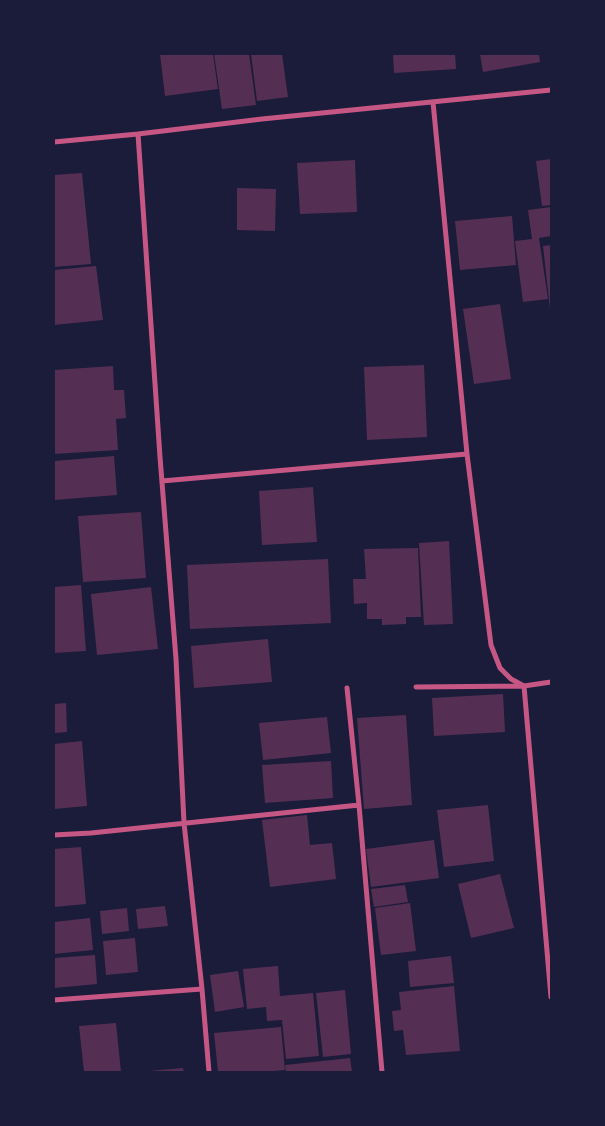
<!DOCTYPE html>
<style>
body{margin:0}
#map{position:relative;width:605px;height:1126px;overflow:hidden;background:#1b1b3a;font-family:"Alegreya Sans",sans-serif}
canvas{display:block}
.frame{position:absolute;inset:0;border:55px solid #1b1b3a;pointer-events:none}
</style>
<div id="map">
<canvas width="605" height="1126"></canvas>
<div class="frame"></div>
</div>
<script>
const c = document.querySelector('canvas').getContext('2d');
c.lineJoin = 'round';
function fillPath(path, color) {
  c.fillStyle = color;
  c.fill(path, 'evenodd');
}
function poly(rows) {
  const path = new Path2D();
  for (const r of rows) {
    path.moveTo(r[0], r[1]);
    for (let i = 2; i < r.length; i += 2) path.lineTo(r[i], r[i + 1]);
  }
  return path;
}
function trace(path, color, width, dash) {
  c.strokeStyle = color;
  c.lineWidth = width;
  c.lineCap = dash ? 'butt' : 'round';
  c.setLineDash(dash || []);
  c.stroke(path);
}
fillPath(poly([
 [160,54,213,54,218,89,165,96],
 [214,54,249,54,256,105,222,109],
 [251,54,282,54,288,97,257,101],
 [393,54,455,54,456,69,394,73],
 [480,54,539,54,540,62,483,72],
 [551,159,551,205,542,206,536,161],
 [355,160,357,212,300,214,297,163],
 [82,173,91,264,54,267,54,175],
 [237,188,276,189,275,231,237,230],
 [551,207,551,236,539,238,548,299,523,302,515,241,532,239,528,210],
 [512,216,516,265,460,270,455,221],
 [551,245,551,309,550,309,543,246],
 [96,266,103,320,54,325,54,270],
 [500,304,511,379,474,384,463,309],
 [424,365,427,437,367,440,364,367],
 [113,366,114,390,124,390,126,418,116,419,118,450,54,454,54,370],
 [114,456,117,495,54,500,54,461],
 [313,487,317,542,262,545,259,491],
 [141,512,146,578,83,582,78,516],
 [449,541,453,624,424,625,419,543],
 [418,548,421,617,406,617,406,624,382,625,382,619,367,619,367,603,354,604,353,579,366,579,364,549],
 [328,559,331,623,190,629,187,565],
 [81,585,86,651,54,653,54,587],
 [151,587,158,649,97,655,91,594],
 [268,639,272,682,194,688,191,646],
 [503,694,505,732,434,736,432,698],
 [66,703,67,732,54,733,54,704],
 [406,715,412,805,364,809,357,718],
 [327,717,331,753,263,760,259,723],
 [82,741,87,806,54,809,54,744],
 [331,761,333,798,265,803,262,765],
 [488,805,494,861,444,867,437,810],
 [307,815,310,845,332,843,336,879,270,887,262,820],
 [434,840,439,878,371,887,366,849],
 [81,847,86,904,54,907,54,849],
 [500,874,514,928,471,938,458,884],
 [405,885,408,902,374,907,371,889],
 [410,903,416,951,381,955,375,908],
 [165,906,168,926,138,929,136,909],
 [127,908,129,931,102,934,100,911],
 [90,918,93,950,54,954,54,922],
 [135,938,138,972,106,975,103,941],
 [95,955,97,984,54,988,54,958],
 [451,956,454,983,410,987,408,961],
 [278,966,280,996,313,993,319,1056,286,1059,282,1020,267,1021,266,1007,247,1009,243,969],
 [238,971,244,1007,215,1012,210,975],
 [454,986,460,1051,406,1055,403,1030,394,1031,392,1011,401,1010,399,992],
 [345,990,351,1054,323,1057,316,993],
 [116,1023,121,1072,84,1072,79,1026],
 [281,1027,285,1070,263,1072,218,1072,214,1033],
 [350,1058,352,1072,286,1072,285,1065],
 [183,1068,184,1072,149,1072,149,1071]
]), '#542f53');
trace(poly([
 [433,102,467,454,491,645,500,668,511,679,524,686,551,997],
 [138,134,160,457,176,659,184,823,202,989,209,1072],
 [54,142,138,134,262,119,551,90],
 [162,481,467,454],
 [416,687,524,686,551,682],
 [347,688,359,805,382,1072],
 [54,835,91,833,359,805],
 [54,1000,202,989]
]), '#c65784', 5);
</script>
